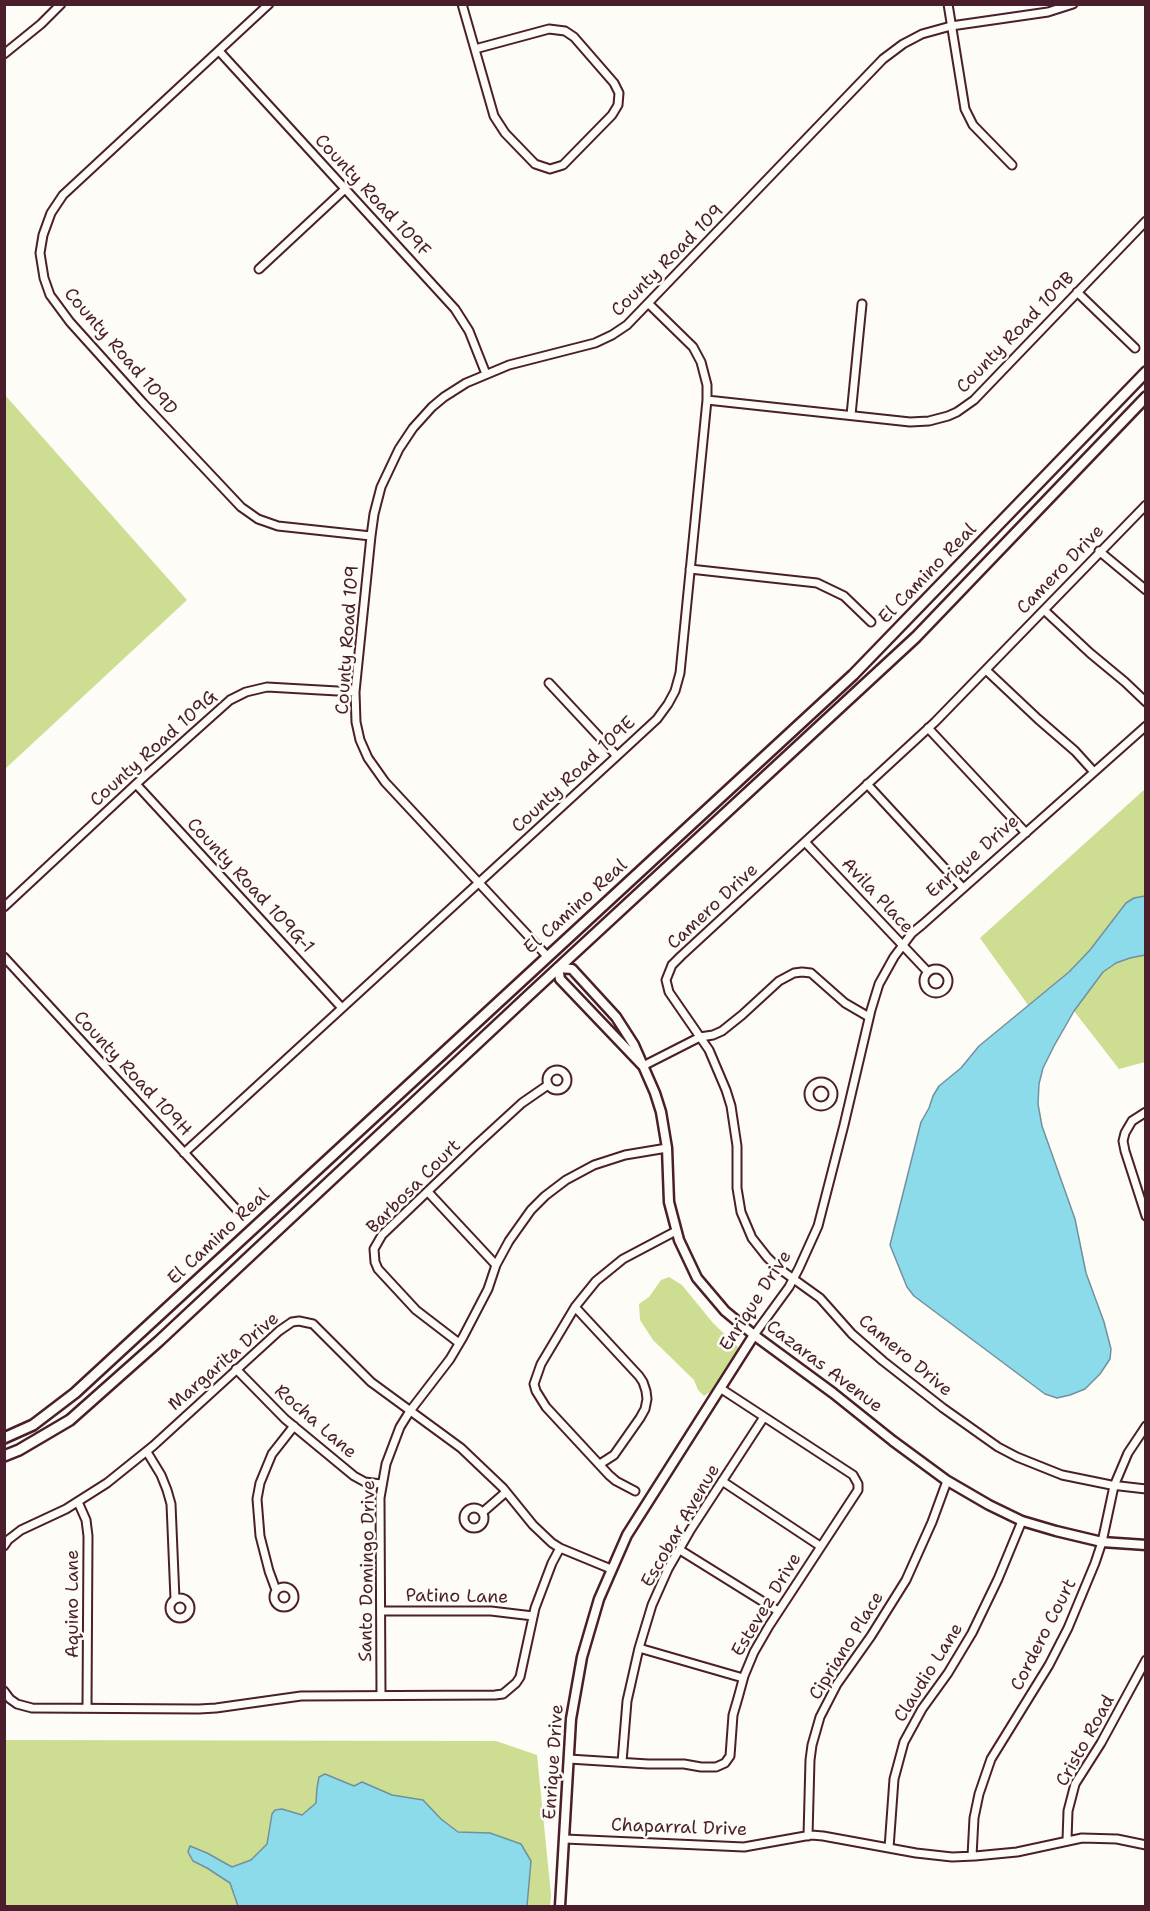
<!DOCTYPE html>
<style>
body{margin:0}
#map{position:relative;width:1150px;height:1911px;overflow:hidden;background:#fdfcf7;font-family:"Shantell Sans",sans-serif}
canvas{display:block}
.frame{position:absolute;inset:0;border:6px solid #4a1f2b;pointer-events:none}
</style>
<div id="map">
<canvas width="1150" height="1911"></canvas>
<div class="frame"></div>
</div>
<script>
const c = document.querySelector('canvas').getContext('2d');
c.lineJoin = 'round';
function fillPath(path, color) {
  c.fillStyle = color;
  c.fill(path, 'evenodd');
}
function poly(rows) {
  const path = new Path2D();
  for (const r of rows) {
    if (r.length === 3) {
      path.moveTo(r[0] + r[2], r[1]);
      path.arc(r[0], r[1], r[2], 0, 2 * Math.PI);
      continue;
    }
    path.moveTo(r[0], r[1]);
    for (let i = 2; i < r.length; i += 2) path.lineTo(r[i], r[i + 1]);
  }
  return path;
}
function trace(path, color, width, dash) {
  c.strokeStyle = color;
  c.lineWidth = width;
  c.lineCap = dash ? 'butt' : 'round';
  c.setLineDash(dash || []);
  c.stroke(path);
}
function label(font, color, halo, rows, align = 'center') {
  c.font = font + ' "Shantell Sans",sans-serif';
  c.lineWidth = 5;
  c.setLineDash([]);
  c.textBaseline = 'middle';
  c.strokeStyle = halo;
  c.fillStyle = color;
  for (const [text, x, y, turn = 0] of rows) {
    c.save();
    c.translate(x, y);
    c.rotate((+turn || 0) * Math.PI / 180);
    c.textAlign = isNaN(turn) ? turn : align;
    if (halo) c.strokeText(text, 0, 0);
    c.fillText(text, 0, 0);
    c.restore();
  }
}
fillPath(poly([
 [5,395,187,600,5,769,4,769],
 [1145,789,1145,896,1134,898,1126,903,1090,950,1069,972,1028,1005,980,938],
 [1145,955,1145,1062,1119,1069,1074,1011,1103,972,1116,963,1130,958],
 [669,1277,682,1285,713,1323,740,1349,713,1390,704,1396,698,1390,694,1380,653,1340,640,1320,639,1304,649,1297,661,1280],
 [5,1740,496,1741,537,1755,551,1895,550,1906,5,1906]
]), '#cddd91');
const water = poly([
 [1145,896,1145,955,1130,958,1116,963,1103,972,1074,1011,1054,1046,1043,1068,1039,1084,1038,1104,1042,1126,1075,1219,1086,1273,1104,1322,1111,1349,1110,1359,1100,1374,1085,1389,1070,1395,1057,1398,1045,1394,914,1296,907,1287,890,1245,921,1122,929,1108,933,1096,939,1086,961,1068,979,1046,1069,972,1090,950,1126,903,1134,898,1145,896],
 [325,1774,354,1786,362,1782,392,1795,423,1800,441,1819,458,1832,490,1833,521,1844,531,1861,527,1906,238,1906,230,1883,207,1868,193,1861,188,1852,190,1846,207,1853,232,1867,251,1860,267,1844,272,1814,275,1810,282,1809,302,1815,316,1803,317,1788,319,1777,325,1774]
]);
fillPath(water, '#8cdbea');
trace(water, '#72909e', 1.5);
const minor = poly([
 [269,4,63,195,51,213,43,235,40,253,44,278,50,295,70,322,143,403,241,507,258,519,278,526,371,536],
 [462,4,494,116,505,133,535,164,550,169,563,165,612,115,618,105,619,93,614,83,574,37,565,31,549,29,475,49],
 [948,4,965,109,973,125,1012,165],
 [219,51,455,309,469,331,486,374],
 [4,54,41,24,61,4],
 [259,269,345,189],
 [1077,292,1135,348],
 [707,400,910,422,929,421,948,416,957,412,974,400,1146,221],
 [851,415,862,304],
 [1146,505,935,722,681,956,672,965,666,980,669,992,709,1050,726,1090,731,1106,737,1146,737,1188,741,1212,752,1238,767,1257,777,1267,820,1298,852,1334,883,1361,943,1408,998,1447,1017,1457,1062,1475,1111,1485,1146,1489],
 [1099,551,1146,590],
 [690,569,817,583,844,596,871,622],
 [1044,610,1090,653,1125,682,1146,702],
 [986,670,1038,719,1075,751,1094,772],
 [549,683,617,756],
 [928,728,1026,833],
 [136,784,342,1008],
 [867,784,963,888],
 [805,842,927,971],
 [4,907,136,784,230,700,246,692,267,687,355,692],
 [547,956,385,782,368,758,360,740,356,722,355,692,371,536,374,514,381,487,399,449,413,428,432,407,444,397,466,383,509,365,595,343,612,335,627,325,883,59,903,44,922,34,951,26,1048,12,1073,4],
 [4,957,238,1211],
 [936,981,12],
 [643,1066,700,1037,713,1035,722,1031,742,1015,779,981,794,973,802,972,811,973,845,1003,869,1017],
 [557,1080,10],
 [821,1094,12],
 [1146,1112,1132,1121,1125,1133,1123,1141,1125,1151,1146,1216],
 [184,1153,617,756,657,719,668,704,675,691,680,673,707,400,707,385,701,362,693,347,649,304],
 [428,1192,496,1265],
 [575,1307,639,1376,643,1382,646,1391,647,1399,645,1409,640,1418,614,1455,600,1464],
 [754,1335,789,1287,799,1268,818,1226,844,1125,871,1010,879,984,894,957,912,933,923,924,1146,726],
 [459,1343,416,1310,378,1269,375,1262,374,1249,382,1235,474,1147,522,1103,548,1085],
 [236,1369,285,1419,354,1476,365,1482,381,1484],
 [147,1452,161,1475,167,1490,171,1504,175,1599],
 [722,1481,820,1546],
 [635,1491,616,1481,609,1475,546,1407,536,1391,534,1384,541,1364,575,1307,596,1281,623,1259,676,1231],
 [78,1502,86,1520,88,1536,87,1708],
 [474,1518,10],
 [483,1512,506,1492],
 [4,1546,8,1540,21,1530,66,1509,107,1483,153,1446,279,1331,292,1322,299,1321,313,1324,371,1382,461,1448,503,1488,533,1525,552,1543,560,1548,611,1569],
 [680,1550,778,1611],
 [284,1597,10],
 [276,1590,269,1571,260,1536,257,1499,260,1483,272,1454,294,1426],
 [180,1608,10],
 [381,1611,491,1611,533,1616],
 [639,1648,743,1678],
 [4,1691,10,1699,17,1704,32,1708,199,1709,216,1708,301,1696,495,1695,503,1694,516,1683,520,1677,535,1608,552,1563,560,1548],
 [381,1695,380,1498,386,1464,400,1427,410,1411,450,1359,463,1337,488,1289,496,1265,509,1241,531,1210,545,1196,566,1180,594,1165,625,1155,667,1148],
 [569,1759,648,1764,684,1764,701,1767,716,1767,725,1763,730,1756,733,1715,738,1698,744,1676,754,1652,769,1626,858,1490,858,1484,853,1475,720,1388],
 [622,1762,627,1701,639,1648,652,1605,668,1569,691,1529,764,1417],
 [808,1836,810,1760,812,1745,820,1717,837,1684,871,1636,906,1580,932,1522,947,1481],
 [565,1839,744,1847,811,1835,823,1836,916,1853,952,1857,975,1856,1017,1852,1082,1838,1117,1839,1146,1845],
 [1067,1840,1068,1811,1075,1784,1101,1743,1146,1660],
 [889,1848,894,1779,904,1742,922,1709,948,1673,972,1633,998,1579,1022,1521],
 [972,1856,974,1818,979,1794,991,1759,1049,1665,1068,1628,1095,1563,1102,1542,1114,1486,1128,1453,1146,1426]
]);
const tertiary = poly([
 [643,1066,560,979,558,968,572,969,616,1017,634,1045,655,1093,661,1112,667,1148,669,1202,679,1240,697,1278,725,1311,754,1335,833,1393,893,1441,946,1480,989,1505,1022,1521,1056,1531,1102,1542,1146,1545],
 [560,1906,571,1719,582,1657,599,1599,627,1535,754,1335]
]);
const secondary = poly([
 [4,1438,33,1425,75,1393,853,675,1146,372],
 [4,1456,19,1450,70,1420,159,1341,529,995,916,637,1146,397]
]);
trace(minor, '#4a1f2b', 11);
trace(tertiary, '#4a1f2b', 13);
trace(secondary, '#4a1f2b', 14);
trace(minor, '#fdfcf7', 7);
trace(tertiary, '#fdfcf7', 8);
trace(secondary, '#fdfcf7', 9);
label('18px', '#4a1f2b', '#fdfcf7', [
 ["County Road 109F",372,196,47],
 ["County Road 109",668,261,-45],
 ["County Road 109B",1016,333,-46],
 ["County Road 109D",120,352,49],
 ["Camero Drive",1061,570,-46],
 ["El Camino Real",928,574,-46],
 ["County Road 109",348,640,-86],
 ["County Road 109G",154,749,-42],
 ["County Road 109E",574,775,-43],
 ["Enrique Drive",973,857,-41],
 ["County Road 109G-1",250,886,47],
 ["Avila Place",877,896,47],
 ["El Camino Real",576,907,-42],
 ["Camero Drive",713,907,-43],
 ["County Road 109H",132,1074,47],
 ["Barbosa Court",414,1187,-45],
 ["El Camino Real",219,1237,-43],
 ["Enrique Drive",756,1301,-57],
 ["Camero Drive",905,1356,40],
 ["Margarita Drive",224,1362,-41],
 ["Cazaras Avenue",824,1367,37],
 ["Rocha Lane",315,1422,41],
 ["Escobar Avenue",681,1526,-60],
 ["Santo Domingo Drive",368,1571,-89],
 ["Patino Lane",457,1597,1],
 ["Aquino Lane",73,1604,-90],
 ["Estevez Drive",767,1605,-59],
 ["Cordero Court",1044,1635,-63],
 ["Cipriano Place",847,1646,-58],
 ["Claudio Lane",929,1673,-58],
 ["Cristo Road",1086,1741,-61],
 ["Enrique Drive",554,1762,-86],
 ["Chaparral Drive",679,1828,2]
]);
</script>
